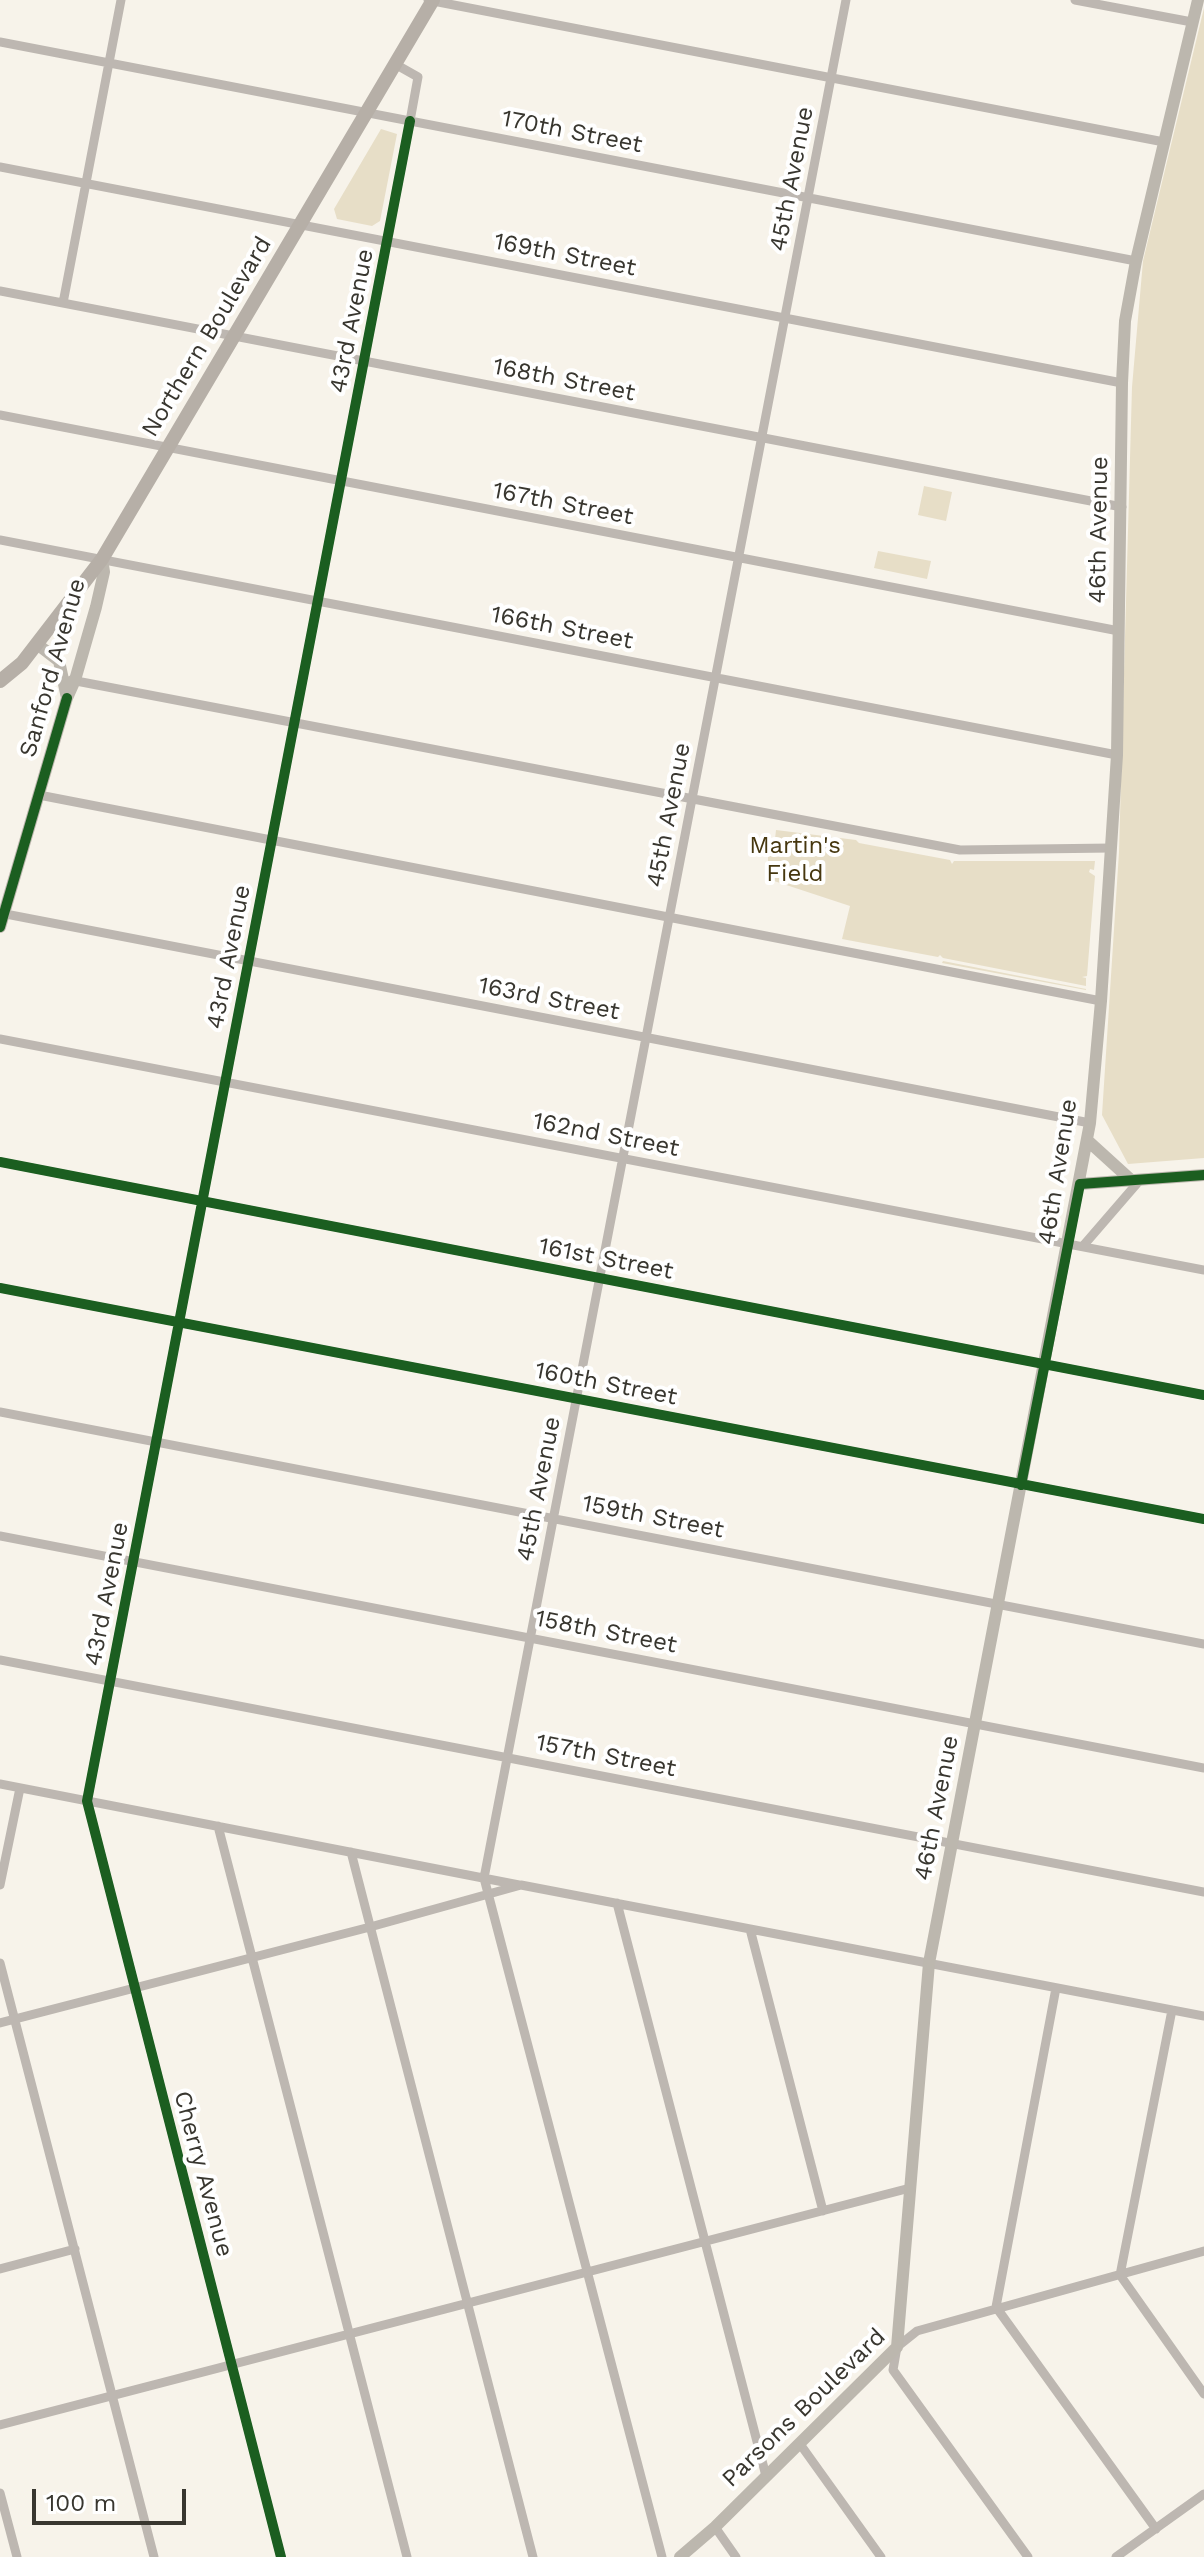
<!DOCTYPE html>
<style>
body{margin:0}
#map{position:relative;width:1204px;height:2557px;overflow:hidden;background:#f7f3ea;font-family:"Work Sans",sans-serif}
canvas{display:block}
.scale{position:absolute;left:32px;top:2489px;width:154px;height:36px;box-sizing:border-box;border:4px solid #38362f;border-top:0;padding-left:10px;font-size:24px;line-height:28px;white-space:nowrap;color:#38362f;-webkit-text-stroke:6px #fff;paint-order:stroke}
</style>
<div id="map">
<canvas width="1204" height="2557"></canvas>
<div class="scale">100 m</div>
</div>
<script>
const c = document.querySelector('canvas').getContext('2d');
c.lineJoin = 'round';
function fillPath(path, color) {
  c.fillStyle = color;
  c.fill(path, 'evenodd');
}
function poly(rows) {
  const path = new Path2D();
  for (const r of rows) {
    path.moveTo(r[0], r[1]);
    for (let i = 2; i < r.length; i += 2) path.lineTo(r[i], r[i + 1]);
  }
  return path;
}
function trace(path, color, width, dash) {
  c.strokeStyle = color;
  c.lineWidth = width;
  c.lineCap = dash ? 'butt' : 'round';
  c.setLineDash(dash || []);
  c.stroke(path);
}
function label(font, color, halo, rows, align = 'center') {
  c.font = font + ' "Work Sans",sans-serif';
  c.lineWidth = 8;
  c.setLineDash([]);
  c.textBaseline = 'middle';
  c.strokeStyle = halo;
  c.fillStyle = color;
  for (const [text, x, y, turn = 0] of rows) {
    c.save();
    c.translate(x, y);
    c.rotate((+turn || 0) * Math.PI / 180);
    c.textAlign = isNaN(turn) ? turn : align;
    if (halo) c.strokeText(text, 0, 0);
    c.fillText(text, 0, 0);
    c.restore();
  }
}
fillPath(poly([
 [1204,8,1204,1158,1128,1164,1102,1115,1119,852,1132,387,1143,261],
 [381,129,397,134,380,221,372,226,337,219,334,209],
 [924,486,952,492,946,521,918,515],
 [878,551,931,561,927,579,874,568],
 [776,830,856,840,859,843,950,860,952,864,954,861,1095,861,1094,870,1090,869,1089,872,1095,876,1087,976,1082,977,1086,978,1086,986,943,958,940,955,938,957,842,939,850,906,768,879,768,839,775,839],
 [943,961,1086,989,1086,990,942,963]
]), '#e7dec7');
trace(poly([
 [428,0,1164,142],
 [1075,0,1192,22],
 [0,42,1136,261],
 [0,167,1122,383],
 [0,291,1122,507],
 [63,303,121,0],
 [0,415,1119,631],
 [0,540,1117,755],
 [71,680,960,850,1111,848],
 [39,795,1101,1001],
 [0,913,1090,1123],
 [0,1039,1204,1270],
 [0,1162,1204,1395],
 [1083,1246,1140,1180],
 [0,1288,1204,1519],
 [0,1412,1204,1644],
 [0,1536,1204,1768],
 [0,1660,1204,1892],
 [0,1784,519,1885],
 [218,1826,407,2557],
 [351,1852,533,2557],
 [0,1885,20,1788],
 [617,1903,766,2476],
 [750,1929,823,2211],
 [0,1963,154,2557],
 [1056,1988,996,2307,1156,2529],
 [1172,2010,1120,2275,1204,2394],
 [0,2023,370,1927,521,1885,1204,2016],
 [0,2269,75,2249],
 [0,2425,910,2188],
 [800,2444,881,2557],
 [0,2493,17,2557],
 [715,2527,736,2557],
 [281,2557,87,1801,410,121,418,77,395,64],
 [662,2557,484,1878,846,0],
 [1028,2557,893,2370,897,2347,917,2331,1204,2251],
 [1116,2557,1204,2494]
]), '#bdb7b1', 9);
trace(poly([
 [37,644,59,661,67,698],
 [0,927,67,698,75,680,96,607,104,572,102,559],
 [1087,1140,1131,1180],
 [1080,1184,1204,1175],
 [680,2557,715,2527,897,2347,929,1963,1090,1123,1101,1001,1117,755,1122,383,1125,321,1136,261,1198,0]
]), '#bcb7ae', 12);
trace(poly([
 [0,681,22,663,102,559,433,0]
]), '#b6afa7', 14);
trace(poly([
 [0,927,67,698],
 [0,1162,1204,1395],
 [0,1288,1204,1519],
 [1021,1485,1080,1184,1204,1175],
 [281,2557,87,1801,410,121]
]), '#1b5e20', 10);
label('24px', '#38362f', '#fff', [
 ["170th Street",572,132,11],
 ["45th Avenue",792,179,-79],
 ["169th Street",565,255,11],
 ["43rd Avenue",352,321,-79],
 ["Northern Boulevard",207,337,-59],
 ["168th Street",564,380,11],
 ["167th Street",563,504,11],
 ["46th Avenue",1099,530,-89],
 ["166th Street",562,628,11],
 ["Sanford Avenue",53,668,-74],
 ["45th Avenue",669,815,-79],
 ["43rd Avenue",229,957,-79],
 ["163rd Street",549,999,11],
 ["162nd Street",606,1135,11],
 ["46th Avenue",1058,1172,-81],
 ["161st Street",606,1259,11],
 ["160th Street",606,1384,11],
 ["45th Avenue",539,1489,-79],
 ["159th Street",653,1517,11],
 ["43rd Avenue",107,1594,-79],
 ["158th Street",606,1632,11],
 ["157th Street",606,1756,11],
 ["46th Avenue",937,1808,-79],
 ["Cherry Avenue",203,2174,75],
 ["Parsons Boulevard",804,2408,-44]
]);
label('24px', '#46370f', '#fff', [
 ["Martin's",795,846],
 ["Field",795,874]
]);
</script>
